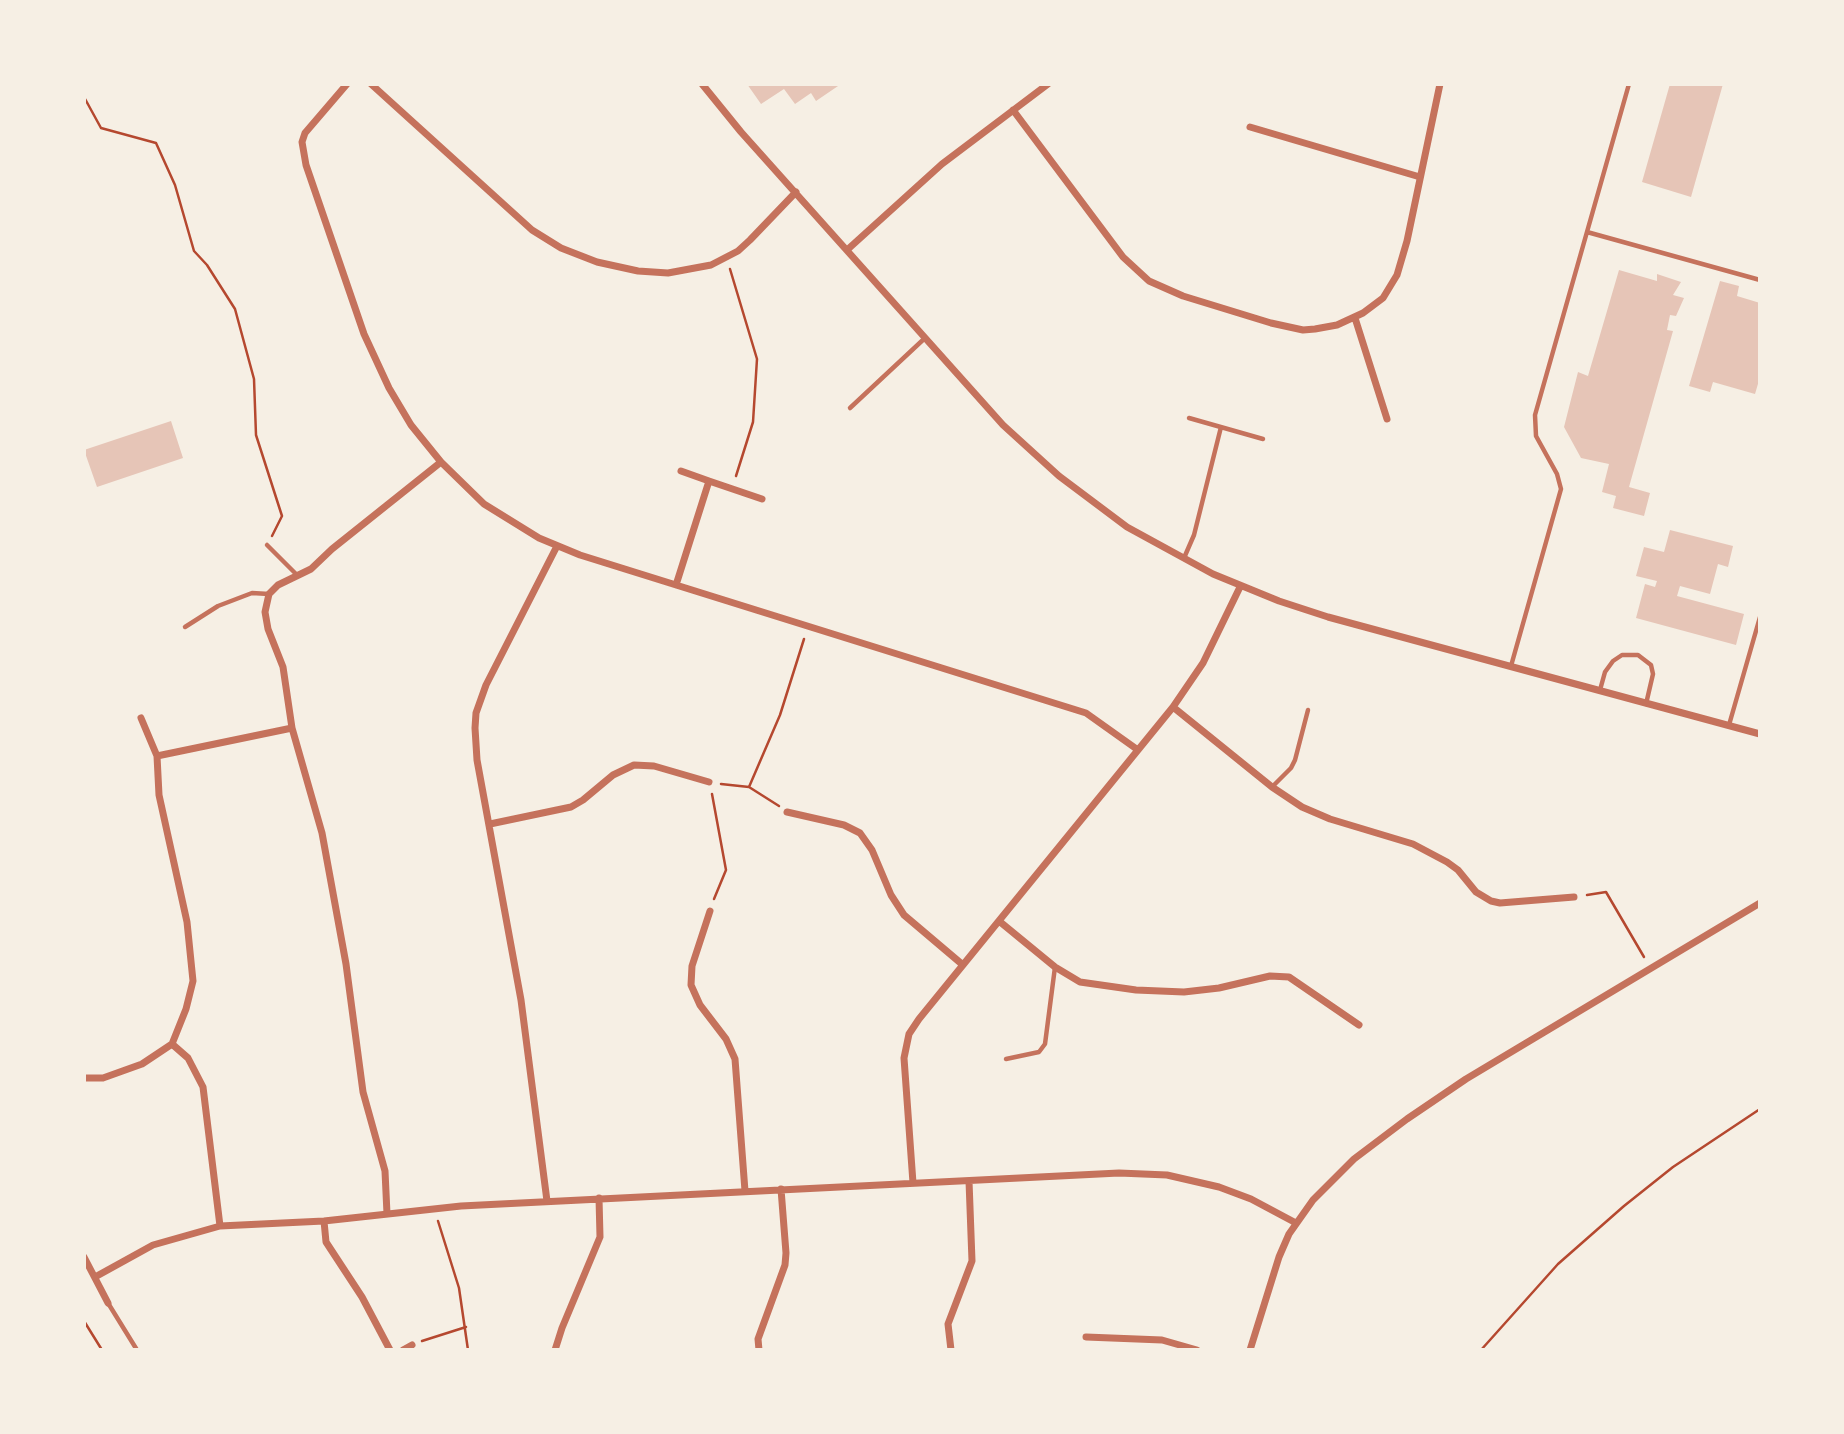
<!DOCTYPE html>
<style>
body{margin:0}
#map{position:relative;width:1844px;height:1434px;overflow:hidden;background:#f6efe4;font-family:"Nunito Sans",sans-serif}
canvas{display:block}
.frame{position:absolute;inset:0;border:86px solid #f6efe4;pointer-events:none}
</style>
<div id="map">
<canvas width="1844" height="1434"></canvas>
<div class="frame"></div>
</div>
<script>
const c = document.querySelector('canvas').getContext('2d');
c.lineJoin = 'round';
function fillPath(path, color) {
  c.fillStyle = color;
  c.fill(path, 'evenodd');
}
function poly(rows) {
  const path = new Path2D();
  for (const r of rows) {
    path.moveTo(r[0], r[1]);
    for (let i = 2; i < r.length; i += 2) path.lineTo(r[i], r[i + 1]);
  }
  return path;
}
function trace(path, color, width, dash) {
  c.strokeStyle = color;
  c.lineWidth = width;
  c.lineCap = dash ? 'butt' : 'round';
  c.setLineDash(dash || []);
  c.stroke(path);
}
fillPath(poly([
 [747,84,841,84,816,101,811,93,795,104,784,89,761,104],
 [1670,84,1723,84,1691,197,1642,182],
 [1619,270,1657,281,1657,274,1681,282,1673,295,1684,298,1676,316,1670,315,1667,330,1673,331,1629,487,1650,493,1644,516,1613,508,1616,496,1602,492,1609,464,1581,458,1564,427,1578,372,1588,376],
 [1720,281,1739,286,1737,296,1760,303,1760,377,1755,394,1713,382,1710,392,1689,386],
 [171,421,183,458,97,487,84,450],
 [1670,530,1733,546,1728,567,1718,564,1710,594,1680,586,1677,596,1744,614,1736,645,1636,618,1645,584,1655,587,1657,581,1636,576,1644,547,1664,552]
]), '#e6c5b7');
trace(poly([
 [84,97,101,128,156,143,175,185,194,251,207,265,235,309,254,379,256,435,282,516,272,536],
 [730,269,757,359,753,422,736,476],
 [721,784,749,787,779,806],
 [749,787,780,715,804,639],
 [712,794,726,870,714,899],
 [1587,895,1606,892,1644,957],
 [438,1221,459,1288,468,1350],
 [84,1321,102,1350],
 [422,1341,466,1327],
 [1481,1350,1558,1264,1624,1206,1673,1167,1760,1109]
]), '#b5482f', 2.5);
trace(poly([
 [1587,232,1760,280],
 [850,408,925,338],
 [1189,418,1263,439],
 [267,545,297,575],
 [1184,558,1194,535,1221,427],
 [185,627,218,606,252,593,269,594],
 [1511,666,1561,489,1557,474,1536,436,1535,415,1629,84],
 [1600,690,1605,672,1613,661,1622,655,1638,655,1651,665,1653,674,1646,704],
 [1729,725,1760,617],
 [1273,786,1291,768,1295,760,1308,710],
 [1006,1059,1039,1052,1045,1044,1055,967],
 [108,1303,137,1350]
]), '#c5725c', 4.5);
trace(poly([
 [347,84,305,133,302,142,306,165,364,334,389,388,411,425,441,462,484,504,539,538,580,555,1086,713,1138,750],
 [371,84,532,230,561,248,597,262,638,271,668,273,711,265,738,251,750,240,796,192],
 [702,84,741,132,1003,425,1059,476,1127,527,1213,574,1279,601,1328,617,1760,734],
 [1013,110,1123,257,1149,281,1183,296,1271,323,1303,330,1315,329,1337,325,1363,313,1383,298,1397,275,1407,241,1440,84],
 [1250,127,1420,177],
 [847,250,942,164,1048,84],
 [1355,318,1387,419],
 [709,481,762,499],
 [676,585,709,481,681,471],
 [1173,707,1272,787,1302,807,1330,819,1413,844,1447,862,1458,870,1476,892,1491,901,1500,903,1574,897],
 [157,756,292,728],
 [787,812,844,825,860,833,872,850,891,895,904,915,963,965],
 [490,824,571,807,583,800,613,775,634,765,654,766,709,782],
 [710,911,692,966,691,985,700,1005,726,1039,735,1059,745,1191],
 [999,921,1055,967,1080,982,1136,990,1184,992,1219,988,1270,976,1289,977,1359,1025],
 [172,1044,188,1058,203,1087,220,1226],
 [84,1078,103,1078,142,1064,172,1044,186,1009,193,981,187,922,159,795,157,756,141,718],
 [913,1183,904,1058,909,1034,919,1019,1173,707,1203,663,1240,587],
 [547,1201,521,1000,477,760,475,728,476,713,486,685,557,546],
 [387,1214,385,1171,363,1092,346,964,322,833,292,728,283,667,268,629,265,612,269,594,278,585,311,569,332,549,441,462],
 [324,1221,326,1242,362,1297,390,1350],
 [84,1257,108,1303],
 [95,1277,153,1245,220,1226,324,1221,461,1206,1119,1173,1167,1175,1219,1187,1251,1199,1296,1223],
 [1086,1337,1162,1340,1197,1350],
 [403,1350,412,1345],
 [555,1350,562,1328,600,1237,599,1198],
 [759,1350,758,1339,785,1265,786,1253,781,1189],
 [951,1350,948,1324,972,1261,969,1181],
 [1250,1350,1279,1257,1289,1234,1313,1200,1354,1159,1407,1119,1466,1079,1760,903]
]), '#c5725c', 7);
</script>
